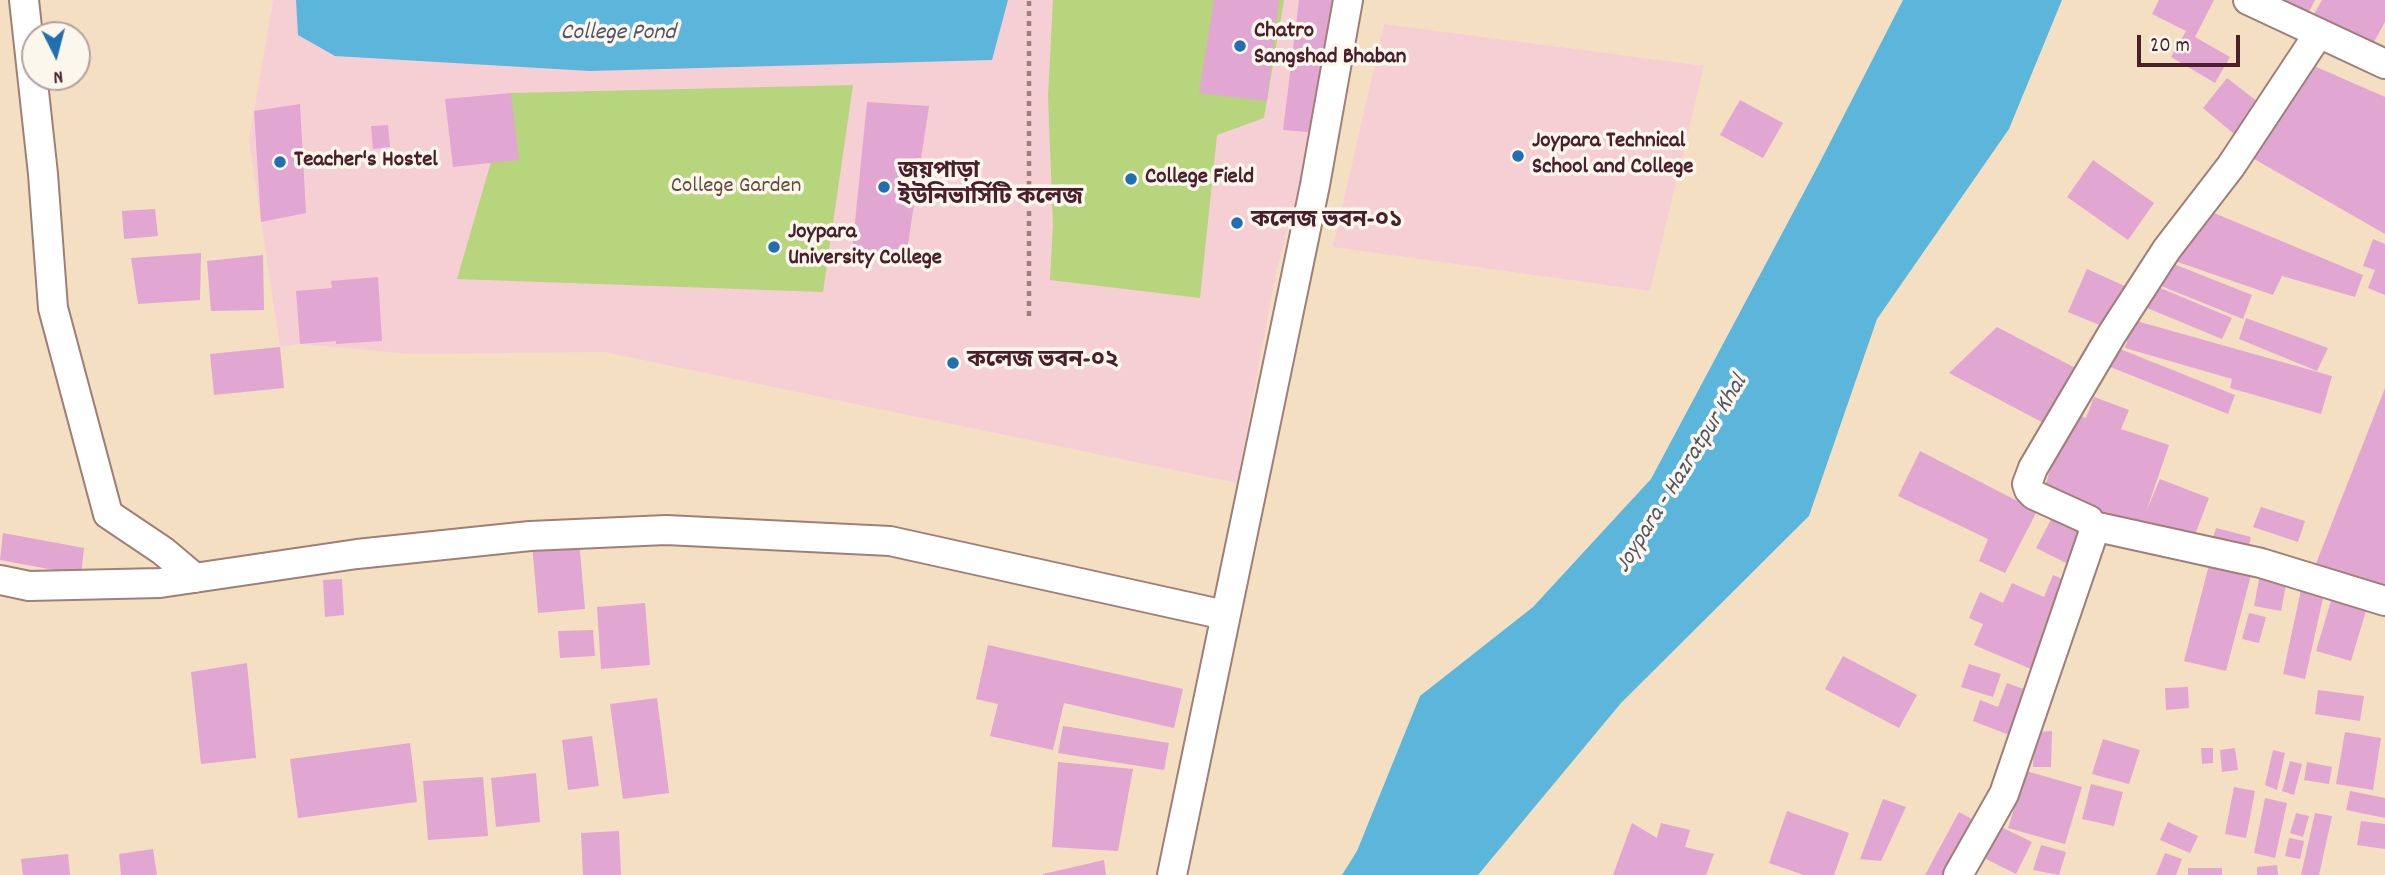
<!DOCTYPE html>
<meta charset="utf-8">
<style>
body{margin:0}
#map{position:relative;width:2385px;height:875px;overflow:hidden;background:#f4dfc3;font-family:Dekko,sans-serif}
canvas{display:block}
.north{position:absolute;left:21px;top:21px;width:70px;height:70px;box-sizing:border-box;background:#fbf7ec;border:2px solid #b4a19f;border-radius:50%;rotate:174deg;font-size:19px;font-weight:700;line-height:28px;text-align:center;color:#4a1f2b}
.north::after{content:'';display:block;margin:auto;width:24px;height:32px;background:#1f6fb2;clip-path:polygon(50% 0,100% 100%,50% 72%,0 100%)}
.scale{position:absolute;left:2137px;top:35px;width:103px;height:32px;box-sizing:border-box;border:4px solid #4a1f2b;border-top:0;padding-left:9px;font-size:21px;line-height:24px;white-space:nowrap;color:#4a1f2b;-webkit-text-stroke:5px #fbf7ec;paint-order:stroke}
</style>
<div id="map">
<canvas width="2385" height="875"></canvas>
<div class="north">N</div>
<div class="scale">20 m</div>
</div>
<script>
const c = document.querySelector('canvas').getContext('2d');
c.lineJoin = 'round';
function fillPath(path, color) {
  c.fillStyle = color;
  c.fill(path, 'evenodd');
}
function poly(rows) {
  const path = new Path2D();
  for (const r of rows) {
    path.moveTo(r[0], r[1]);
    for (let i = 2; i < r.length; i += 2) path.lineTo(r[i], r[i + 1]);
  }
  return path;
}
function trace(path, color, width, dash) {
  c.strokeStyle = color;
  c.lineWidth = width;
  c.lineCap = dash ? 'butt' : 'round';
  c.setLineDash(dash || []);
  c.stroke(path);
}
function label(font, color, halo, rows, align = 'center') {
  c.font = font + ' Dekko,"Noto Sans Bengali",sans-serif';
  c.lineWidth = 7;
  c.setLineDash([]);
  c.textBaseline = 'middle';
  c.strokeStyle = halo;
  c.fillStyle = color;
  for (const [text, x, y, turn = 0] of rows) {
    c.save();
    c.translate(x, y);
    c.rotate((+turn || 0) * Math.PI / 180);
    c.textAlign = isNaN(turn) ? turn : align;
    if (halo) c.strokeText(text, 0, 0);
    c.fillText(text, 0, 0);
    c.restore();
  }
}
fillPath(poly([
 [273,0,1331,0,1324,93,1276,272,1237,483,604,352,411,354,300,344,280,347,249,141],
 [1384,24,1704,66,1650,291,1333,247]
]), '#f6cfd5');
fillPath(poly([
 [1053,0,1284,0,1264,118,1217,135,1200,298,1050,280,1053,224,1048,97],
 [853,85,823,292,457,279,511,93]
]), '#b6d57c');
fillPath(poly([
 [296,0,1008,0,992,60,590,71,335,56,298,35],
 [1903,0,2062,0,2009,129,1877,319,1809,516,1621,703,1478,875,1342,875,1357,851,1420,696,1533,607,1651,479,1818,166]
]), '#5cb5da');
fillPath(poly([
 [1214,0,1279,0,1267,101,1199,93],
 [1299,0,1336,0,1319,133,1283,130],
 [2159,0,2214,0,2195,37,2230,57,2215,83,2171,57,2186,31,2152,14],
 [2263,0,2315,0,2304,21],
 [2322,0,2385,0,2385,22,2368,53,2310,21],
 [2312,65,2385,97,2385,234,2249,156],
 [2227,78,2262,105,2234,134,2203,108],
 [511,93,519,160,453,167,445,99],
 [1740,100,1783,123,1763,158,1720,135],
 [867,102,929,106,906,257,852,252],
 [300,104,306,213,261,222,254,111],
 [388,125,390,147,373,149,371,126],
 [2093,160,2154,203,2128,240,2067,197],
 [2202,208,2363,275,2355,297,2282,276,2273,295,2172,260],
 [155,209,158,236,124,239,122,211],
 [2373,239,2385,244,2385,295,2368,288,2375,270,2363,266],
 [201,253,200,300,138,304,131,258],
 [263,255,264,310,211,311,207,261],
 [2166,261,2252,295,2243,319,2156,284],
 [2087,269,2127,287,2109,329,2068,312],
 [378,277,382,341,336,344,336,341,300,344,296,291,332,288,331,281],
 [2158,287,2232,318,2222,339,2140,305],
 [2246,318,2328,348,2317,371,2239,339],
 [2133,320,2332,376,2321,414,2230,388,2232,379,2125,348],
 [1997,327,2083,372,2053,428,1949,373],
 [2110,345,2235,395,2228,414,2103,364],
 [280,347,284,388,214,395,210,354],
 [2385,388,2385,590,2315,566],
 [2094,397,2129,410,2121,429,2169,445,2146,512,2160,479,2209,498,2191,545,2141,525,2043,492,2069,412,2086,418],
 [1920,451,2037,511,2005,573,1979,561,1988,539,1898,496],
 [2261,507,2305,521,2298,542,2253,527],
 [2055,512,2090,529,2072,566,2036,548],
 [2216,528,2251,537,2247,554,2211,545],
 [3,533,84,548,81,575,0,560],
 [579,540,585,609,538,613,532,544],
 [2209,565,2251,575,2226,671,2184,661],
 [2260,574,2287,579,2281,611,2254,606],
 [2053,575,2068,581,2031,669,1974,645,1983,624,1969,618,1980,592,2003,603,2012,583,2044,597],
 [342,579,344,615,325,617,323,580],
 [2302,585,2325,589,2305,679,2283,674],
 [2333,594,2368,604,2351,661,2316,651],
 [645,603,650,665,601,669,597,607],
 [2249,613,2266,617,2259,643,2242,639],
 [593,630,595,656,560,658,558,631],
 [988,645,1183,689,1174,728,1064,703,1053,750,990,736,998,704,976,699],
 [1843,656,1917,695,1899,728,1825,689],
 [247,663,256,758,201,764,191,672],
 [1969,664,2001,674,1993,697,1961,687],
 [2007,683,2035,693,2017,738,1973,721,1980,700,1998,707],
 [2188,687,2189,708,2166,710,2165,688],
 [2318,690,2364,696,2360,721,2315,714],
 [657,698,669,793,623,799,610,704],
 [1063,726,1169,743,1164,770,1058,753],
 [2052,731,2051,767,2033,767,2034,732],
 [2345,732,2381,738,2373,790,2336,784],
 [592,736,599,786,568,790,562,740],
 [2103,739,2140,750,2129,784,2092,774],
 [410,743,417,802,298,818,290,759],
 [2201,748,2213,748,2213,763,2202,764],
 [2235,748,2238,770,2222,772,2220,750],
 [2273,750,2285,753,2277,790,2265,785],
 [2290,761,2302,764,2294,795,2282,791],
 [1058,762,1133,769,1118,851,1052,847],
 [2307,762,2332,767,2329,784,2304,780],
 [2026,771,2082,787,2065,844,2008,828],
 [536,773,540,822,496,827,491,778],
 [483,777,488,836,428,840,423,781],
 [2091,784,2123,792,2114,826,2082,819],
 [2234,787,2255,791,2246,838,2225,834],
 [2350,791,2385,798,2385,818,2346,810],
 [2265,798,2287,803,2275,858,2254,853],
 [1883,799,1906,807,1881,861,1860,859],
 [1787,811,1849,833,1834,875,1804,875,1769,863],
 [1959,812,1981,824,1953,875,1925,875],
 [2296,813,2309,816,2303,837,2290,833],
 [2315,813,2332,816,2319,875,2301,875],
 [2361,821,2385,824,2385,849,2357,845],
 [2168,822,2198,836,2190,853,2160,840],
 [1632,823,1657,838,1661,823,1690,830,1685,847,1714,854,1706,875,1613,875],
 [1993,823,2032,842,2016,874,1978,855],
 [619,831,621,875,583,875,581,833],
 [2289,838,2304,841,2300,859,2285,856],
 [2041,845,2066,852,2059,875,2033,870],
 [153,849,157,875,121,875,119,854],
 [2165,853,2182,859,2176,875,2156,875],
 [68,854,70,875,23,875,21,859],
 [1104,860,1106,875,1043,875,1043,874],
 [2277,865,2278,875,2257,875,2257,867],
 [2188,868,2222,868,2222,875,2188,875]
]), '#e2a6d2');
const minor = poly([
 [24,0,43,174,53,308,108,514,163,551,195,578],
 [2248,0,2385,64],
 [2093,526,2261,563,2385,601],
 [0,580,29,586,160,583,357,554,530,536,666,530,890,541,1225,615],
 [1172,875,1315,185,1348,0],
 [1958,875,2004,794,2094,531,2089,520,2034,495,2029,490,2027,484,2033,468,2112,334,2167,249,2231,166,2319,33]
]);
trace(minor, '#9f7f77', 32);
trace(poly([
 [1029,316,1029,0]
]), '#9f7f77', 4.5, [5, 5]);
trace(minor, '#fff', 28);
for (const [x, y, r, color] of [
 [1240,46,7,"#1f6fb2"],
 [1518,156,7,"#1f6fb2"],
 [280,162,7,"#1f6fb2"],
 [1131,179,7,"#1f6fb2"],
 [884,187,7,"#1f6fb2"],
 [1237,223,7,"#1f6fb2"],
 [774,247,7,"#1f6fb2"],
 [953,363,7,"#1f6fb2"]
]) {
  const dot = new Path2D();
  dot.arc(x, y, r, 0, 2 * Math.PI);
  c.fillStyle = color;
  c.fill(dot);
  trace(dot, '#fbf7ec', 2.5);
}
label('bold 23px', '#4a1f2b', '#fbf7ec', [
 ["Chatro",1254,33],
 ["Sangshad Bhaban",1254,59],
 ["Joypara Technical",1532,143],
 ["School and College",1532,169],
 ["Teacher's Hostel",294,162],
 ["জয়পাড়া",898,174],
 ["ইউনিভার্সিটি কলেজ",898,200],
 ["College Field",1145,179],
 ["কলেজ ভবন-০১",1251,223],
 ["Joypara",788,234],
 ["University College",788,260],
 ["কলেজ ভবন-০২",967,363]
], 'left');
label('23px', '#654c3f', '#fbf7ec', [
 ["College Garden",736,188]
]);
label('italic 24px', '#505468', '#fbf7ec', [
 ["College Pond",618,35],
 ["Joypara - Hazratpur Khal",1683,475,-58]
]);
</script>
